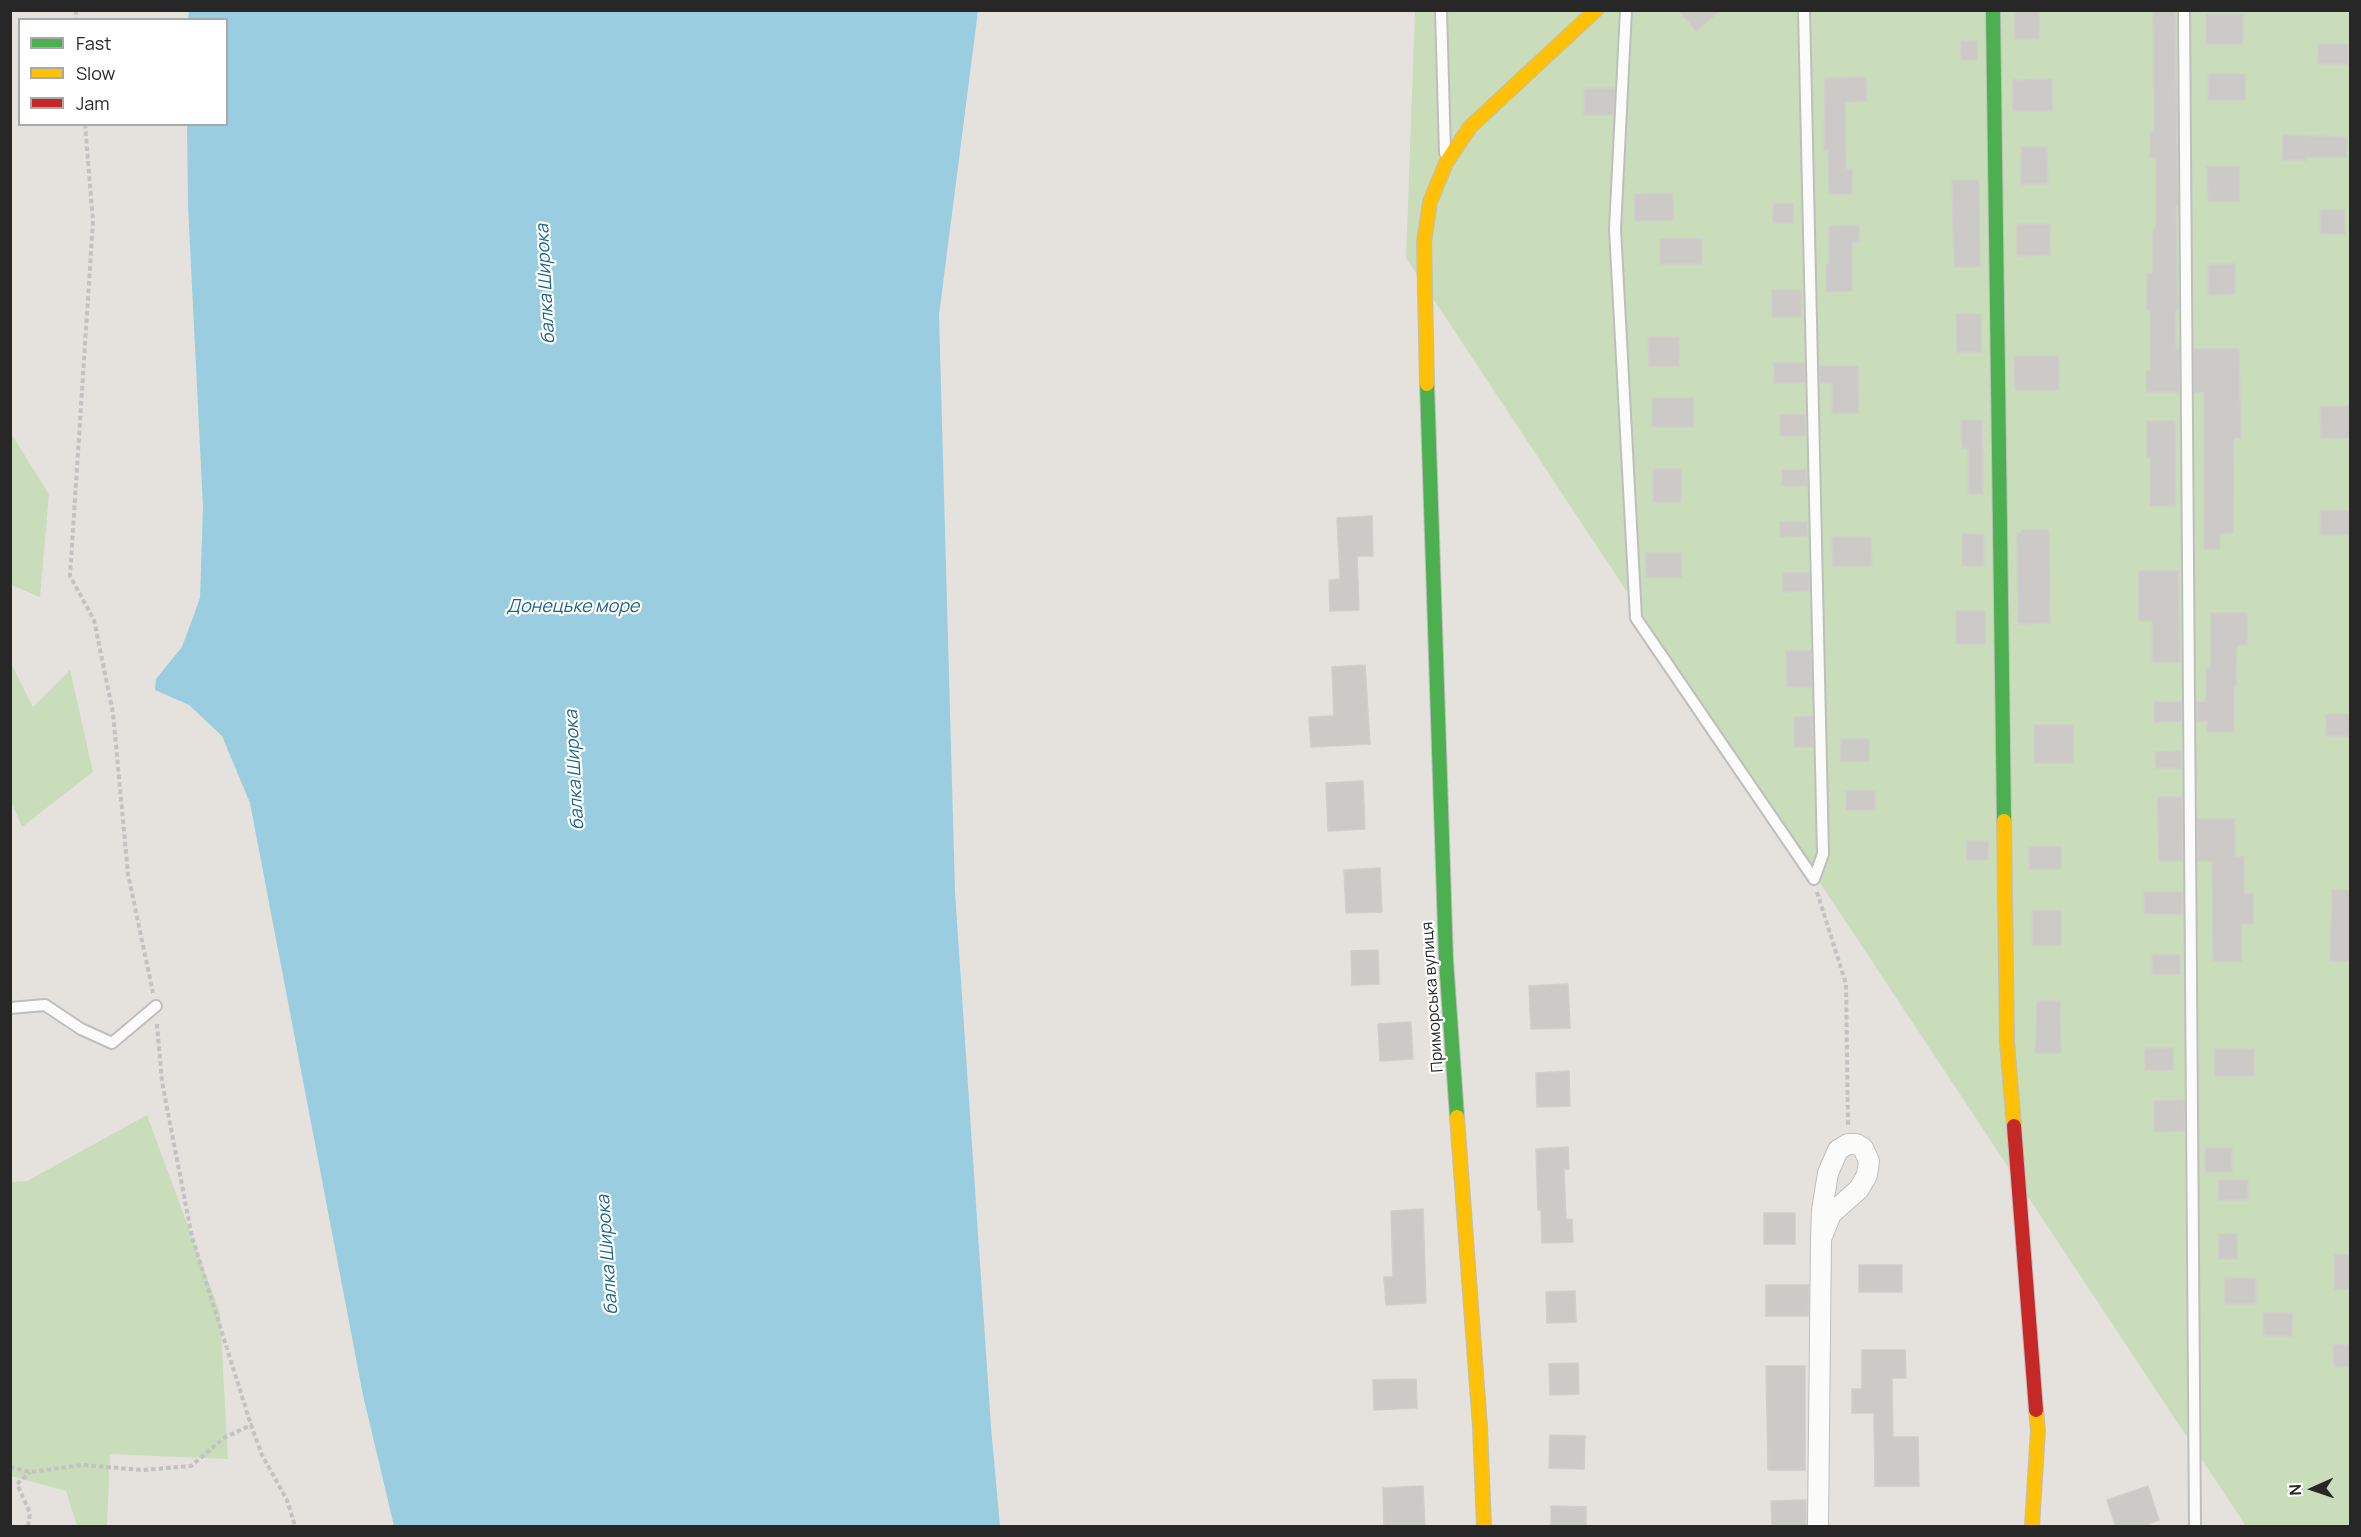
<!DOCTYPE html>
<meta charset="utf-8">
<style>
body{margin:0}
#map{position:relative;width:2361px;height:1537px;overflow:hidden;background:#e5e2de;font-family:Manrope,sans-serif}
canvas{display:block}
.frame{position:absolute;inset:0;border:12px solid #272727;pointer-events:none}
.legend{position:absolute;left:18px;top:18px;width:210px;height:108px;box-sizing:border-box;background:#fff;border:2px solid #a9a9a9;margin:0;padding:8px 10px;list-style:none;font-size:18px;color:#272727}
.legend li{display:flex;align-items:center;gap:12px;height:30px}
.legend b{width:30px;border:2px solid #a9a9a9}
.north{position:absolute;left:2283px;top:1459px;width:60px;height:60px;-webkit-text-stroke:4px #fff;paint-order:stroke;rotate:267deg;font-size:16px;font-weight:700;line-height:24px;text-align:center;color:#272727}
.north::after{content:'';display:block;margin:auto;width:21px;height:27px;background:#272727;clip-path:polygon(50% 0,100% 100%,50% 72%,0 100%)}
</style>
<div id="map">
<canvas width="2361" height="1537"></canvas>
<div class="frame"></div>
<ul class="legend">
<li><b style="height:8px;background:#4caf50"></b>Fast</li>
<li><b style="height:8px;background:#ffc107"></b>Slow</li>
<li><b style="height:8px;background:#c62828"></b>Jam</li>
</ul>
<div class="north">N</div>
</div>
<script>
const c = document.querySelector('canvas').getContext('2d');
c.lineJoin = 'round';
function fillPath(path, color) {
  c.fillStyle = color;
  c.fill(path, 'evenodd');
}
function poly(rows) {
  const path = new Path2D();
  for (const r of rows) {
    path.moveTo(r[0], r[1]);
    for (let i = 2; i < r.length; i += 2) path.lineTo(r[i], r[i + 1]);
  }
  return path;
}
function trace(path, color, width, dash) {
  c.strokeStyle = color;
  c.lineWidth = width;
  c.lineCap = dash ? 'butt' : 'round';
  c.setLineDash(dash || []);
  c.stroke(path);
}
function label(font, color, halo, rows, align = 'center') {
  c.font = font + ' Manrope,sans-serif';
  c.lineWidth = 4.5;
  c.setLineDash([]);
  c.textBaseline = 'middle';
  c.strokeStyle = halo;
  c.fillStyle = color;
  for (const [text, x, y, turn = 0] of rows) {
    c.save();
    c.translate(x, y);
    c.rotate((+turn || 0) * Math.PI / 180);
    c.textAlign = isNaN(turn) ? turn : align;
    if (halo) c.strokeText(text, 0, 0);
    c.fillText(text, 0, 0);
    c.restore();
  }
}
fillPath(poly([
 [1415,11,2350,11,2350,1526,2246,1526,1406,258],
 [10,432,49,494,40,597,11,585],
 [11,663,33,707,70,670,93,772,22,827,11,801],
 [147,1115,220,1313,228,1459,110,1454,107,1526,77,1526,66,1491,11,1476,11,1182,27,1181]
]), '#c9ddba');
fillPath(poly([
 [189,11,978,11,939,315,955,892,991,1427,1000,1526,394,1526,363,1395,250,803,222,736,189,705,155,690,156,679,182,647,200,598,203,507,188,206,187,125,226,124,226,20,188,19]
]), '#99cddf');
const building = poly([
 [1679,10,1721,10,1696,31,1679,10],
 [2015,10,2039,10,2039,39,2015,39,2015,10],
 [2153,10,2175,10,2178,206,2176,206,2178,310,2176,310,2176,349,2179,349,2179,392,2146,392,2146,371,2150,371,2150,310,2147,310,2147,273,2153,273,2153,229,2156,229,2156,158,2150,158,2150,132,2154,132,2153,10],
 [2206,14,2243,14,2243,44,2206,44,2206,14],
 [1961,41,1977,41,1977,60,1961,60,1961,41],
 [2318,44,2348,44,2348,64,2318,64,2318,44],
 [2208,74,2245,74,2245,100,2208,100,2208,74],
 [1866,77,1867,101,1845,102,1846,169,1852,169,1852,194,1829,194,1828,150,1824,151,1825,78,1866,77],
 [2052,79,2052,111,2013,111,2013,80,2052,79],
 [1584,88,1615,88,1613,115,1584,115,1584,88],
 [2283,135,2347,137,2347,157,2307,157,2307,160,2283,160,2283,135],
 [2021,147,2047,147,2048,184,2021,184,2021,147],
 [2207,167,2239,167,2239,201,2208,201,2207,167],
 [1952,180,1979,180,1980,267,1954,267,1952,180],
 [1673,193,1673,220,1635,221,1635,194,1673,193],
 [1793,203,1793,223,1773,223,1773,204,1793,203],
 [2320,210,2344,210,2345,234,2320,234,2320,210],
 [2017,224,2050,224,2050,255,2017,256,2017,224],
 [1859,225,1859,242,1852,242,1852,291,1826,292,1826,264,1829,264,1829,226,1859,225],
 [1660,239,1702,239,1702,264,1660,264,1660,239],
 [2208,264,2235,264,2235,294,2208,295,2208,264],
 [1772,290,1801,290,1801,317,1772,317,1772,290],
 [1956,314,1981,314,1981,352,1957,352,1956,314],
 [1648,337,1679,337,1679,366,1649,366,1648,337],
 [2194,349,2239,349,2241,438,2234,438,2233,533,2220,534,2220,549,2204,549,2204,392,2194,392,2194,349],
 [2014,356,2059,356,2059,390,2015,390,2014,356],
 [1774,363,1804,363,1805,383,1774,383,1774,363],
 [1820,366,1858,366,1859,413,1832,413,1832,383,1820,383,1820,366],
 [1652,398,1693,398,1694,427,1652,427,1652,398],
 [2350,406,2350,438,2321,438,2320,407,2350,406],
 [1780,415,1805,415,1805,436,1780,436,1780,415],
 [1961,420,1982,420,1983,494,1968,494,1968,448,1962,448,1961,420],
 [2147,421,2175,421,2175,506,2150,506,2150,457,2147,457,2147,421],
 [1653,469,1681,469,1681,502,1653,502,1653,469],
 [1782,470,1807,470,1807,486,1782,486,1782,470],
 [2320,511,2350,511,2350,535,2320,535,2320,511],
 [1372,516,1373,556,1357,556,1359,610,1330,611,1329,580,1340,579,1337,518,1372,516],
 [1780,522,1807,522,1807,536,1780,537,1780,522],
 [2021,530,2049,530,2050,623,2018,624,2017,533,2021,533,2021,530],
 [1962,534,1984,534,1984,566,1962,566,1962,534],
 [1832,537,1871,537,1872,566,1833,566,1832,537],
 [1646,553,1681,553,1681,577,1646,577,1646,553],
 [2139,571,2178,571,2180,662,2152,662,2152,621,2139,621,2139,571],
 [1783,573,1809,573,1809,591,1783,592,1783,573],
 [1956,611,1985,611,1985,644,1956,644,1956,611],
 [2211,613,2247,613,2247,645,2237,645,2236,686,2234,686,2234,732,2207,732,2207,721,2197,721,2197,702,2206,702,2206,668,2211,668,2211,613],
 [1786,651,1811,651,1812,687,1787,687,1786,651],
 [1365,665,1370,744,1311,747,1309,717,1334,716,1332,667,1365,665],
 [2154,702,2182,702,2182,721,2154,722,2154,702],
 [2326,714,2350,714,2350,736,2326,736,2326,714],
 [1812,716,1813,747,1794,747,1794,717,1812,716],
 [2034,725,2073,725,2073,763,2034,763,2034,725],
 [1841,739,1869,739,1869,761,1841,761,1841,739],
 [2181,751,2181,768,2156,768,2155,752,2181,751],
 [1363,781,1365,829,1328,831,1326,783,1363,781],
 [1846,791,1875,791,1875,810,1846,810,1846,791],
 [2157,797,2182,797,2183,861,2159,861,2157,797],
 [2197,819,2235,819,2235,857,2244,856,2244,894,2253,894,2253,924,2241,924,2241,961,2213,961,2212,861,2198,861,2197,819],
 [1967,841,1988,841,1988,860,1967,860,1967,841],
 [2029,847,2061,847,2061,869,2029,869,2029,847],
 [1380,868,1382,912,1346,913,1344,870,1380,868],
 [2332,890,2350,890,2350,961,2330,961,2332,890],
 [2144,892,2183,892,2183,914,2144,914,2144,892],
 [2032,911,2061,911,2061,945,2032,945,2032,911],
 [1378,950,1379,984,1352,985,1351,951,1378,950],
 [2152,955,2180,955,2180,974,2152,974,2152,955],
 [1568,984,1570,1028,1531,1029,1529,986,1568,984],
 [2037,1001,2060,1001,2061,1053,2035,1053,2037,1001],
 [1411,1022,1413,1059,1380,1061,1378,1024,1411,1022],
 [2145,1048,2173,1048,2173,1070,2145,1070,2145,1048],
 [2215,1049,2254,1049,2254,1076,2215,1076,2215,1049],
 [1569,1071,1570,1106,1537,1107,1536,1073,1569,1071],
 [2184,1100,2185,1131,2154,1132,2154,1101,2184,1100],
 [1568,1147,1569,1169,1564,1169,1566,1220,1572,1219,1573,1242,1542,1243,1541,1210,1538,1210,1536,1149,1568,1147],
 [2205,1148,2232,1148,2232,1172,2205,1172,2205,1148],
 [2219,1180,2248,1180,2248,1200,2219,1200,2219,1180],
 [1423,1209,1426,1303,1386,1305,1384,1277,1393,1277,1391,1211,1423,1209],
 [1764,1213,1795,1213,1795,1244,1764,1244,1764,1213],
 [2237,1233,2237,1259,2219,1259,2219,1234,2237,1233],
 [2335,1255,2350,1255,2350,1289,2335,1289,2335,1255],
 [1859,1265,1902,1265,1902,1292,1859,1292,1859,1265],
 [2225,1278,2256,1278,2256,1304,2225,1304,2225,1278],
 [1766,1285,1809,1285,1808,1316,1766,1316,1766,1285],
 [1575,1291,1576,1322,1547,1323,1546,1292,1575,1291],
 [2263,1313,2292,1313,2292,1336,2264,1336,2263,1313],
 [2350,1344,2350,1367,2334,1367,2333,1345,2350,1344],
 [1862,1350,1905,1350,1906,1378,1892,1378,1893,1437,1918,1437,1919,1486,1875,1486,1874,1413,1852,1413,1852,1389,1862,1389,1862,1350],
 [1578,1363,1579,1394,1550,1395,1549,1364,1578,1363],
 [1766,1366,1805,1366,1805,1470,1768,1470,1766,1366],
 [1416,1379,1417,1408,1374,1410,1373,1380,1416,1379],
 [1550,1435,1585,1436,1584,1469,1549,1468,1550,1435],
 [1423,1486,1425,1527,1384,1527,1383,1488,1423,1486],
 [2148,1486,2159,1520,2141,1527,2116,1527,2107,1500,2148,1486],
 [1806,1500,1806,1527,1772,1527,1771,1501,1806,1500],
 [1551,1506,1586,1507,1586,1527,1551,1527,1551,1506]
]);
fillPath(building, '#cccac7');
trace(building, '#d0ceca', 1.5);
const lane = poly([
 [1441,10,1445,153],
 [1626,10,1615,229,1636,618,1814,879],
 [1804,10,1823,854,1814,879],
 [2184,10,2195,1526],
 [10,1008,45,1005,81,1029,112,1043,156,1006]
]);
const street = poly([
 [1818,1526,1821,1239,1822,1210,1828,1173,1838,1150,1848,1144,1856,1144,1863,1148,1869,1161,1867,1175,1859,1189,1831,1214,1821,1239]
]);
const fast = poly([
 [1993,10,2004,821],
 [1427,384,1446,960,1457,1117]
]);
const slow = poly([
 [1427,384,1424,242,1430,202,1446,163,1470,127,1596,10],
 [2004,821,2007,1042,2014,1126],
 [1457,1117,1480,1427,1484,1526],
 [2032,1526,2038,1430,2036,1410]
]);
const jam = poly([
 [2014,1126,2036,1410]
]);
trace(lane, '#bfbebf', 14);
trace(street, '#bfbebf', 22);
trace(fast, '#bfbebf', 16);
trace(slow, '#bfbebf', 16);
trace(jam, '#bfbebf', 16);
trace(poly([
 [76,10,76,20],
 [85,124,93,221,70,576,94,620,113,713,128,874,153,993],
 [1817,892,1846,984,1848,1126],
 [157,1024,162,1082,192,1237,251,1425],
 [10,1467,30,1472,83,1465,143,1470,191,1466,224,1438,251,1425,262,1455,287,1500,295,1526],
 [28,1526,30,1513,17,1484,30,1472]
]), '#c2c2c2', 4, [4.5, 3]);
trace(lane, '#fbfbfa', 10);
trace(street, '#fbfbfa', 20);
trace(fast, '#4caf50', 14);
trace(slow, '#ffc107', 14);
trace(jam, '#c62828', 14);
label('16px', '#272727', '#fff', [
 ["Приморська вулиця",1433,997,-94]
]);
label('italic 18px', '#1d6386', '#fff', [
 ["балка Широка",546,284,-93],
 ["Донецьке море",573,607],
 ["балка Широка",575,770,-93],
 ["балка Широка",608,1255,-94]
]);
</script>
